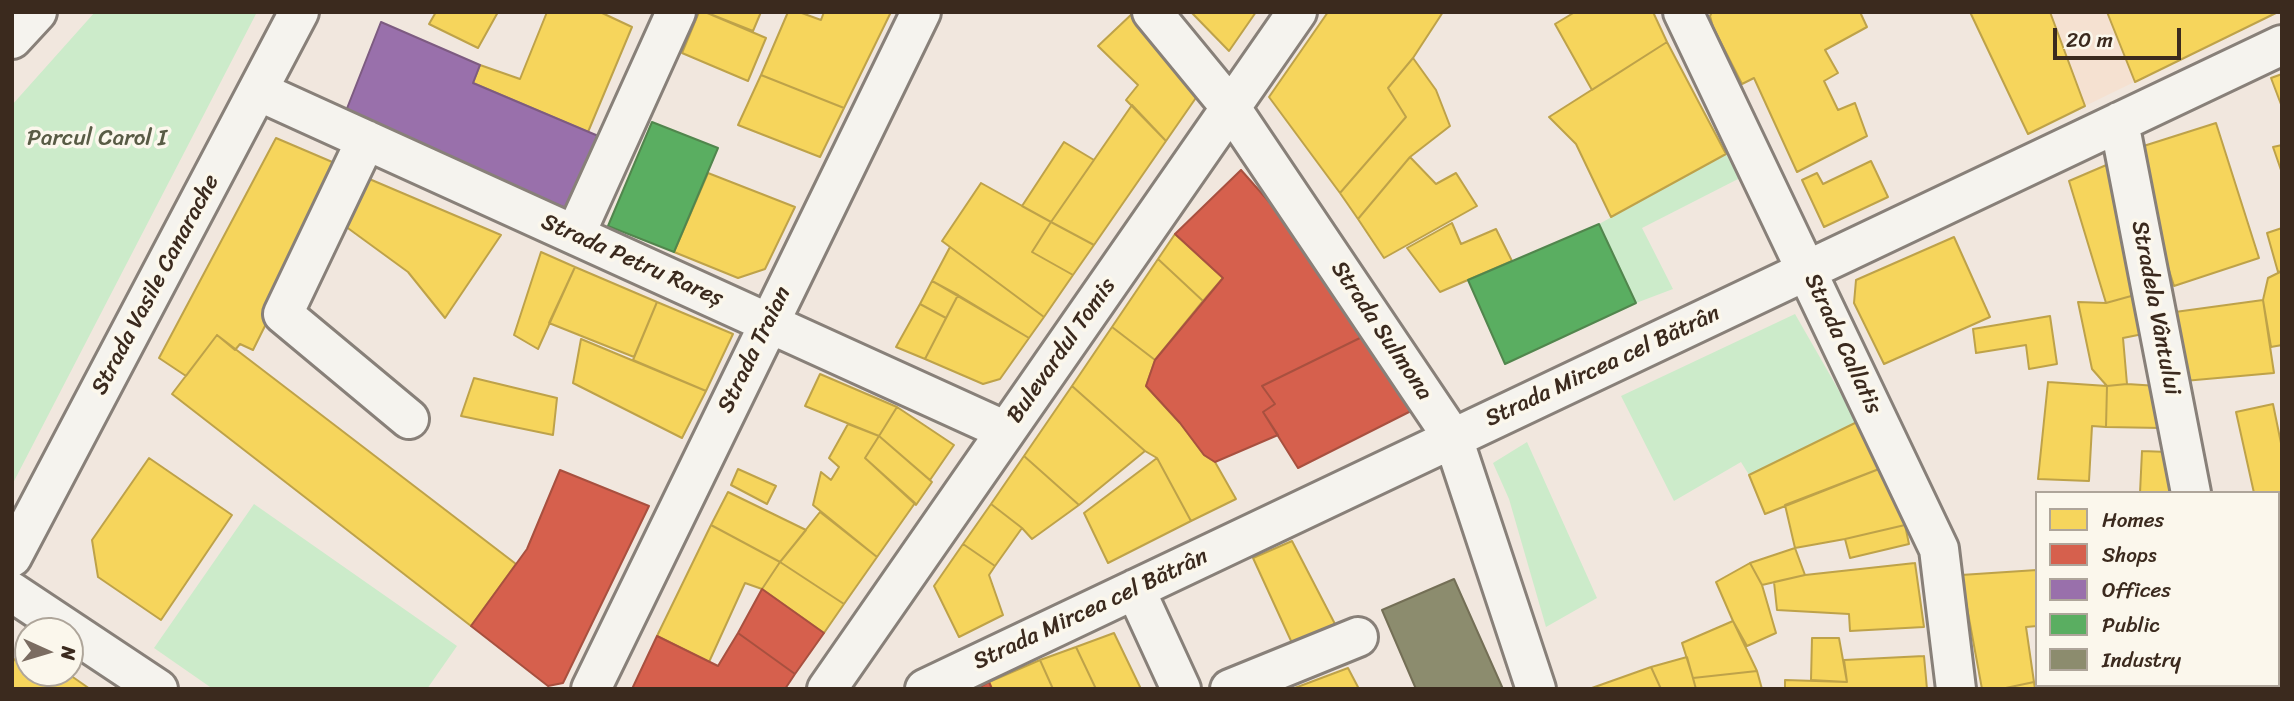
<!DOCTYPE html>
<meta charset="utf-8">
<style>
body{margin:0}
#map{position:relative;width:2294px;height:701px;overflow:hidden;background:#f1e7de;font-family:Sriracha,sans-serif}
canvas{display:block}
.frame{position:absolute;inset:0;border:14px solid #3b2a1e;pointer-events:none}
.legend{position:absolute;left:2035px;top:491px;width:245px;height:196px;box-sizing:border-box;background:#fbf7ec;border:2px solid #aea59a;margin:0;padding:9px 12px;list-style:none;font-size:21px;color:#3b2a1e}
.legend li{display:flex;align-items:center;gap:14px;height:35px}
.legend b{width:35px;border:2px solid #aea59a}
.north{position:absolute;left:14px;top:617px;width:70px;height:70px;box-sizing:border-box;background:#fbf7ec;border:2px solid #aea59a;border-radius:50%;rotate:94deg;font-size:19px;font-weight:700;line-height:28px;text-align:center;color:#3b2a1e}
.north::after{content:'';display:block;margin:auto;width:24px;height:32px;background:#7b6c61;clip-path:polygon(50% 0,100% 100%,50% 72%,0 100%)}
.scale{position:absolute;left:2053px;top:28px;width:128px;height:32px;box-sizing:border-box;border:4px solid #3b2a1e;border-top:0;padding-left:9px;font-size:21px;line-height:24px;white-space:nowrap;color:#3b2a1e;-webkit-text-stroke:5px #fbf7ec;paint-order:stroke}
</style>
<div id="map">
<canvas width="2294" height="701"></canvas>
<div class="frame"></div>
<ul class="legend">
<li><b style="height:19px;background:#f6d55c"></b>Homes</li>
<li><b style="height:19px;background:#d6604d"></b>Shops</li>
<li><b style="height:19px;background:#9970ab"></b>Offices</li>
<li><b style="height:19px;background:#5aae61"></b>Public</li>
<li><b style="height:19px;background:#8c8c6e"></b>Industry</li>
</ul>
<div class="north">N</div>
<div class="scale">20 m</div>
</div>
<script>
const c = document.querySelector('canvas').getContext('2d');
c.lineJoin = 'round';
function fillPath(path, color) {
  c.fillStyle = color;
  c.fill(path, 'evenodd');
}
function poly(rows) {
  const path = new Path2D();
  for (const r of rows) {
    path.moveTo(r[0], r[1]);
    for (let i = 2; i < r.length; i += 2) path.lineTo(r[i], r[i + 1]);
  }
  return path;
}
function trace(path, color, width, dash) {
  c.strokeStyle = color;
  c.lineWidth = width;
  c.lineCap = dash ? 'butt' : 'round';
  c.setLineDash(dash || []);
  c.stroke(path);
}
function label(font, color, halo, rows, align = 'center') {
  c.font = font + ' Sriracha,sans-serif';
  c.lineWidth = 7;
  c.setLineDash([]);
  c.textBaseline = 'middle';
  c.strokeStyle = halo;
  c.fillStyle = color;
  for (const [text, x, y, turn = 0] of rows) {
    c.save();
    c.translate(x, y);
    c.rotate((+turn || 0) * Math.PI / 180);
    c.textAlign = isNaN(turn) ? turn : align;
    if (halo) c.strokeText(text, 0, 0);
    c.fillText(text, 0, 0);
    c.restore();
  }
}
fillPath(poly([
 [2050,12,2278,12,2085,106]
]), '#f5e1d1');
fillPath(poly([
 [95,12,257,12,12,485,12,105],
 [1726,154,1740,178,1642,228,1673,289,1636,303,1599,224],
 [1795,314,1857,422,1749,475,1741,462,1674,501,1621,396],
 [1527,442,1597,598,1546,627,1509,499,1493,463],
 [254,504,457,646,427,689,213,689,154,648]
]), '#ccebca');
const homes = poly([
 [436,12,498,12,478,48,429,24,436,12],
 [547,12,600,12,632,27,588,132,473,83,480,65,520,79,547,12],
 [699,12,705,12,766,38,748,81,682,53,699,12],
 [705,12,761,12,753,31,705,12],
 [788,12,799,12,821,20,824,12,891,12,844,108,761,75,788,12],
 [1134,12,1200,92,1166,141,1126,100,1138,85,1098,46,1134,12],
 [1191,12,1256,12,1229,51,1191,12],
 [1328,12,1443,12,1413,58,1388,88,1406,117,1340,193,1269,97,1328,12],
 [1575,12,1653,12,1667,42,1592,90,1555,24,1575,12],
 [1712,12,1860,12,1867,27,1825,50,1838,73,1824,81,1838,110,1855,103,1867,136,1797,172,1754,78,1742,84,1713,27,1710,16,1712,12],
 [1970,12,2050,12,2085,106,2028,134,1970,12],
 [2107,12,2278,12,2135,82,2107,12],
 [1667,42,1726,154,1611,217,1576,144,1549,117,1667,42],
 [1413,58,1436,90,1450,126,1410,157,1358,219,1340,193,1406,117,1388,88,1413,58],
 [2282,74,2282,107,2271,78,2282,74],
 [761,75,844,108,820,157,738,125,761,75],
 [1132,105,1166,141,1094,245,1051,222,1132,105],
 [2216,123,2259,258,2174,286,2131,150,2216,123],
 [276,138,344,167,253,350,240,344,235,350,217,335,186,376,159,358,276,138],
 [1064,142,1094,160,1051,222,1022,206,1064,142],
 [2282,145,2282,173,2273,147,2282,145],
 [1410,157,1436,184,1456,173,1477,206,1384,258,1358,219,1410,157],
 [1871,161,1888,197,1824,227,1802,180,1817,173,1823,184,1871,161],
 [2111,163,2125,222,2118,224,2124,253,2133,251,2142,293,2106,303,2069,181,2111,163],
 [708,173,795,207,765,269,738,278,674,252,708,173],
 [367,178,501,235,445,318,408,272,345,226,367,178],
 [981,183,1051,222,1032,252,1073,275,1044,317,942,241,981,183],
 [1051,222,1094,245,1073,275,1032,252,1051,222],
 [1452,223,1461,244,1496,229,1512,261,1440,292,1407,248,1452,223],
 [2282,228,2282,271,2278,272,2267,233,2282,228],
 [1175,234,1223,278,1203,301,1158,259,1175,234],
 [1954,237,1990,317,1884,364,1854,303,1856,280,1954,237],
 [950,247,1044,317,1029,338,932,281,950,247],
 [541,252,575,267,538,349,514,335,541,252],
 [1158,259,1203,301,1155,360,1112,327,1158,259],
 [575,267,657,302,634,357,549,323,575,267],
 [2282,271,2282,345,2271,347,2263,300,2268,278,2282,271],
 [932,281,958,295,946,318,920,304,932,281],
 [2142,293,2143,334,2123,338,2127,384,2107,386,2092,369,2078,302,2106,303,2142,293],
 [958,295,1029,338,1000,379,983,384,925,359,958,295],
 [2263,300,2274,373,2184,381,2175,312,2263,300],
 [657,302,733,334,706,391,633,360,657,302],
 [920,304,946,318,925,359,896,347,920,304],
 [2050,316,2057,364,2029,369,2026,345,1976,353,1973,329,2050,316],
 [1112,327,1155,360,1146,386,1180,423,1204,455,1215,462,1236,499,1191,521,1157,458,1145,451,1072,386,1112,327],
 [217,335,516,564,471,626,172,394,217,335],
 [581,339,706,391,682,438,573,383,581,339],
 [820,374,897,407,879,436,805,406,820,374],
 [474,378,557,398,553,435,461,416,474,378],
 [2048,382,2107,386,2106,427,2092,426,2089,481,2038,479,2048,382],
 [2127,384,2158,386,2161,428,2106,427,2107,386,2127,384],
 [1072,386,1145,451,1079,505,1024,456,1072,386],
 [2273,404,2282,448,2282,609,2278,610,2278,493,2254,493,2236,412,2273,404],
 [897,407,954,445,930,480,879,436,897,407],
 [1857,422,1879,469,1765,514,1749,475,1857,422],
 [848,424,879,436,865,458,915,503,877,557,813,505,821,472,831,480,839,467,829,458,848,424],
 [879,436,932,482,916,505,865,458,879,436],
 [2142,451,2168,452,2174,493,2140,493,2142,451],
 [1024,456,1079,505,1032,539,1022,528,991,504,1024,456],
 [149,458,232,515,161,620,98,577,92,540,149,458],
 [1157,458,1191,521,1108,563,1084,513,1157,458],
 [738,469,776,486,767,504,731,485,738,469],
 [1879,469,1905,525,1845,539,1795,548,1785,505,1879,469],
 [728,492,806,530,780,562,711,525,728,492],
 [991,504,1022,528,995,566,963,544,991,504],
 [820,512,877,557,844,604,780,562,820,512],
 [711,525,780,562,762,589,745,583,709,662,657,636,711,525],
 [1905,525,1909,544,1850,558,1845,539,1905,525],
 [1292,541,1335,624,1292,643,1253,558,1292,541],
 [963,544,995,566,989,575,1003,615,959,637,934,586,963,544],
 [1795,548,1805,575,1762,585,1750,563,1795,548],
 [780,562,844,604,824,633,762,589,780,562],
 [1750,563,1762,585,1776,633,1747,646,1733,621,1716,582,1750,563],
 [1915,563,1924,627,1850,631,1849,614,1777,610,1774,582,1805,575,1915,563],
 [2037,570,2037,626,2026,627,2034,682,2001,689,1982,689,1961,575,2037,570],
 [1733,621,1757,671,1693,678,1682,643,1733,621],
 [2282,627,2282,686,2269,689,2242,689,2242,685,2278,685,2278,628,2282,627],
 [1114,633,1141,689,1096,689,1076,647,1114,633],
 [1812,638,1839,638,1847,682,1811,680,1812,638],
 [26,644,28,646,28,673,67,673,90,689,12,689,12,663,26,644],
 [1076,647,1096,689,1053,689,1040,660,1076,647],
 [1924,656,1927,689,1785,689,1785,680,1847,682,1844,660,1924,656],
 [1687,657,1696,689,1661,689,1651,667,1687,657],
 [1040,660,1053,689,992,689,989,682,1040,660],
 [1651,667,1661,689,1589,689,1651,667],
 [1348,668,1359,689,1292,689,1348,668],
 [1757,671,1762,689,1696,689,1693,678,1757,671],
 [2034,682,2035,689,2001,689,2034,682],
 [2096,685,2150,685,2151,689,2079,689,2096,685],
 [2191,685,2214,685,2214,689,2192,689,2191,685]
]);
fillPath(homes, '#f6d55c');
trace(homes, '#bea249', 2);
const shops = poly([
 [1241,170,1287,222,1364,336,1262,386,1275,404,1263,412,1278,435,1215,462,1204,455,1180,423,1146,386,1155,360,1223,278,1175,234,1241,170],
 [1364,336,1411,411,1298,468,1263,412,1275,404,1262,386,1364,336],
 [560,470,649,506,563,683,548,686,471,626,527,549,560,470],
 [762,589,824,633,795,674,738,633,762,589],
 [738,633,795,674,785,689,632,689,657,636,718,666,738,633],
 [989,682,992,689,977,689,989,682]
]);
fillPath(shops, '#d6604d');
trace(shops, '#a8503f', 2);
const offices = poly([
 [381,22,480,65,473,83,603,138,573,211,344,116,381,22]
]);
fillPath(offices, '#9970ab');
trace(offices, '#7d5b81', 2);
const public = poly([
 [652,122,718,148,674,252,608,226,652,122],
 [1599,224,1636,303,1505,364,1468,280,1599,224]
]);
fillPath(public, '#5aae61');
trace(public, '#51864d', 2);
const industry = poly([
 [1454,579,1503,689,1416,689,1382,610,1454,579]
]);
fillPath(industry, '#8c8c6e');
trace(industry, '#746f56', 2);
const minor = poly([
 [1152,12,1231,108,1453,438,1536,689],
 [1683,12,1939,549,1956,689],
 [12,39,37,12],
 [258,91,1006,431],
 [2119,122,2191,493],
 [366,140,283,314,409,419],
 [575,235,676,12],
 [12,557,299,12],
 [1135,589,1181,689],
 [12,592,158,689],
 [2229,685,2230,689],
 [591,689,921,12],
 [827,689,1297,12],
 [925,689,2282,45],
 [1230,689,1358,637]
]);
trace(minor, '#888079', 44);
trace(minor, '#f5f3ee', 38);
label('23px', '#585b45', '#fbf7ec', [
 ["Parcul Carol I",97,139]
]);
label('23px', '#3b2a1e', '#fbf7ec', [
 ["Strada Petru Rareș",632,261,24],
 ["Strada Vasile Canarache",156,285,-62],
 ["Stradela Vântului",2155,308,79],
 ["Strada Sulmona",1381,331,56],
 ["Strada Callatis",1842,344,65],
 ["Strada Traian",755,350,-64],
 ["Bulevardul Tomis",1062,351,-55],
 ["Strada Mircea cel Bătrân",1603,367,-25],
 ["Strada Mircea cel Bătrân",1091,610,-25]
]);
</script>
